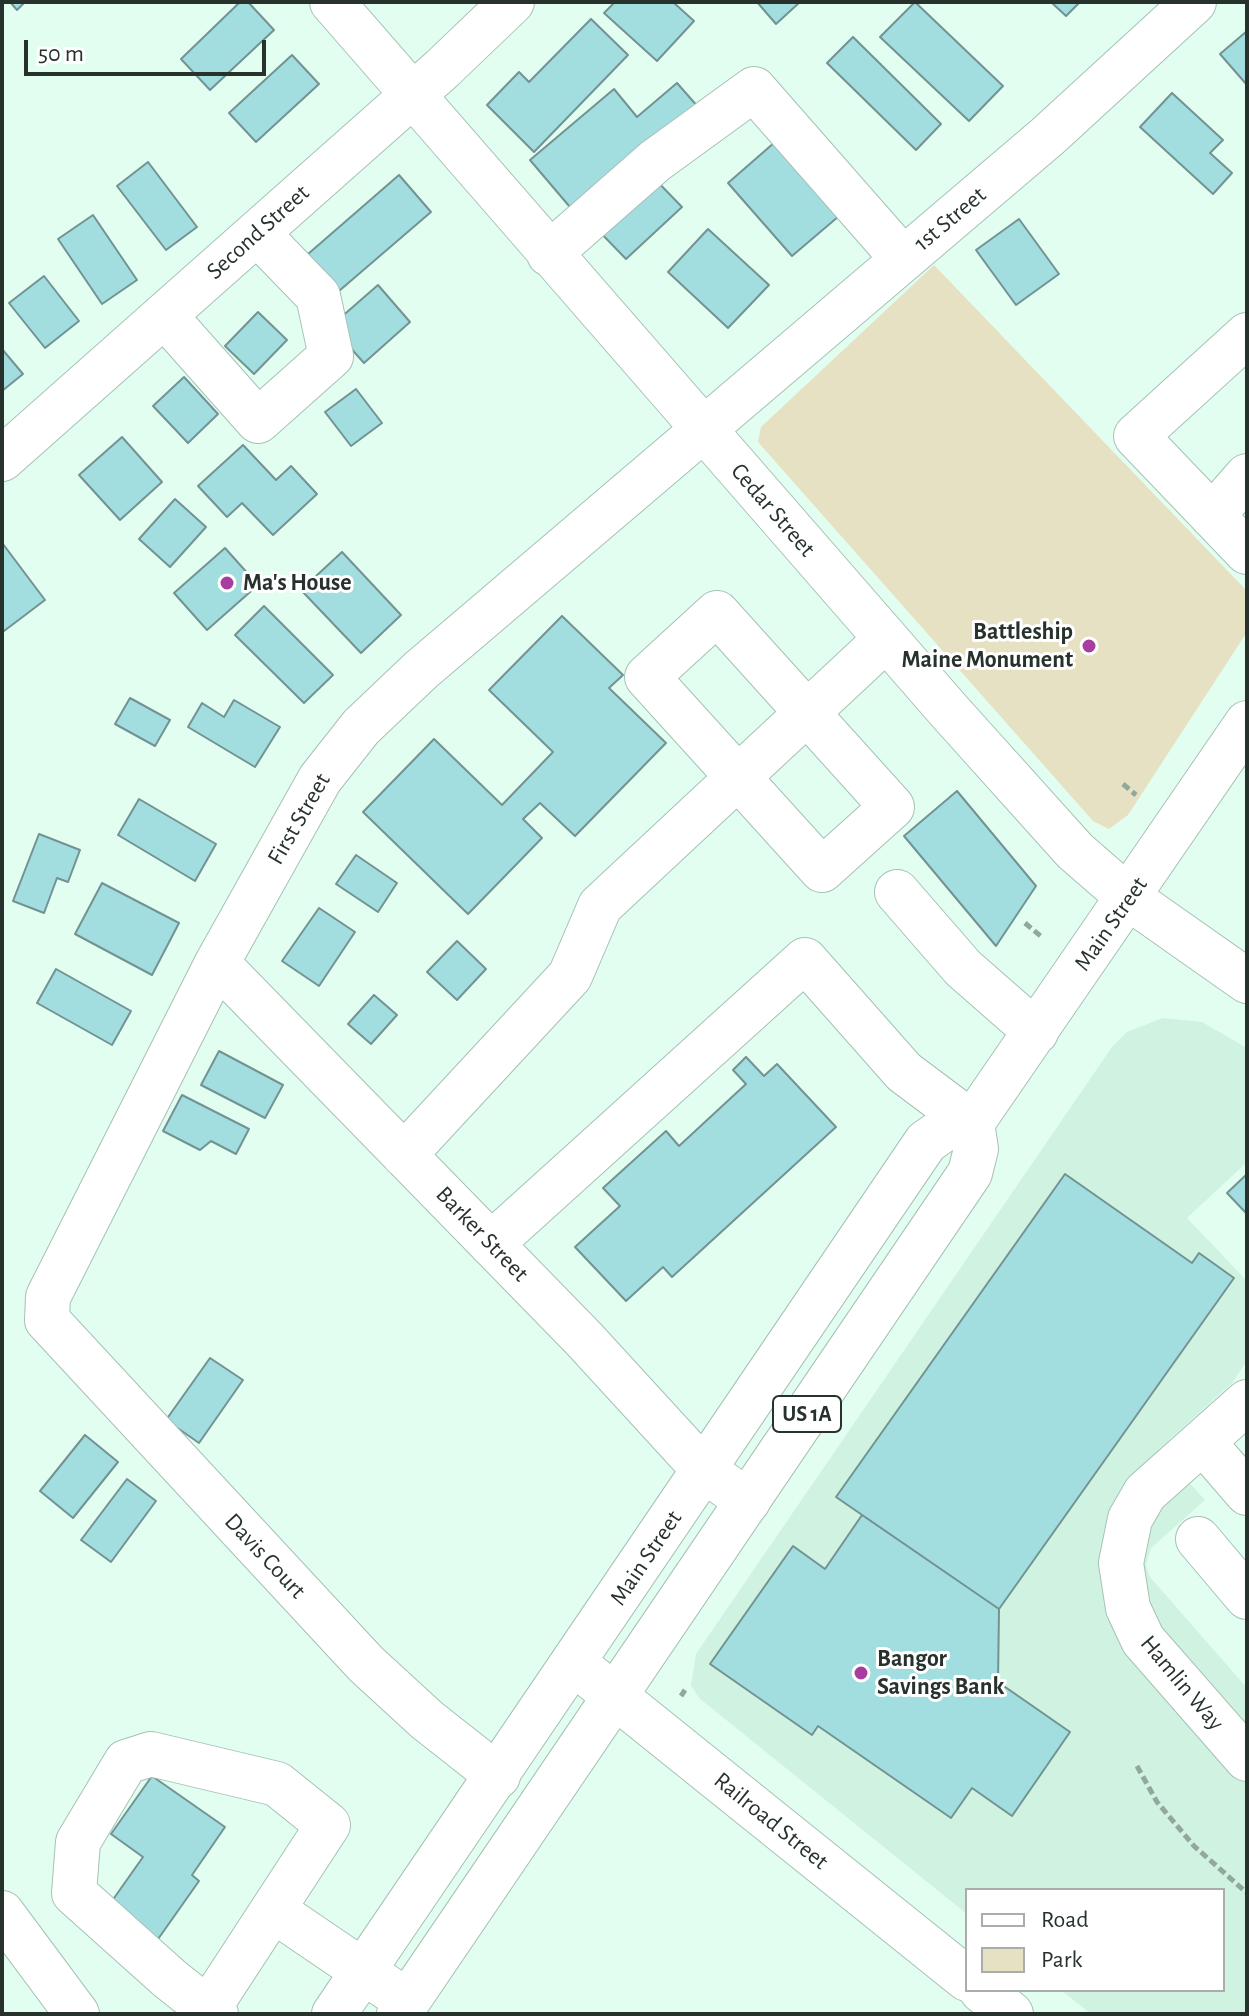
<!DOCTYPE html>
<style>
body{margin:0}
#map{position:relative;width:1249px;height:2016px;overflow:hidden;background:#e1fef0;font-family:"Alegreya Sans",sans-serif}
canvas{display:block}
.frame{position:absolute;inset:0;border:4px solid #27322d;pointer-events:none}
.legend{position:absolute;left:965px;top:1888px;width:260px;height:104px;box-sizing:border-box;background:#fff;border:2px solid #a9adab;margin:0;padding:10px 14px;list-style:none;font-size:24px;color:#27322d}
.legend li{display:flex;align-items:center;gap:16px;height:40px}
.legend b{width:40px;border:2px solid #a9adab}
.scale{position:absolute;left:24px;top:40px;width:242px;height:36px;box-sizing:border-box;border:4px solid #27322d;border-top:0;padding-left:10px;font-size:24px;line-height:28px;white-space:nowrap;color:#27322d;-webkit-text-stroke:6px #fff;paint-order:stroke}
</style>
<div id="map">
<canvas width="1249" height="2016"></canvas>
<div class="frame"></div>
<ul class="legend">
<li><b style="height:10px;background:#fff"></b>Road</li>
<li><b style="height:22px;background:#e7e1c3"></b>Park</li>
</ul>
<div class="scale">50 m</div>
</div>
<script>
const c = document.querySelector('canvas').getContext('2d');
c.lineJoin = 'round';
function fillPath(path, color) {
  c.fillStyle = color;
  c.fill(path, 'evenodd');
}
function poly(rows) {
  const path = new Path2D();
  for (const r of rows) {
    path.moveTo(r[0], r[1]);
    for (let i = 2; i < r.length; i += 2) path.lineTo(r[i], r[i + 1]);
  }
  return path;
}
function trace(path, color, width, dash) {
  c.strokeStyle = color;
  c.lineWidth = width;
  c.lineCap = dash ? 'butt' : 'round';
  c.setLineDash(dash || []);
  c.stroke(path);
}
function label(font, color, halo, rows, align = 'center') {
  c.font = font + ' "Alegreya Sans",sans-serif';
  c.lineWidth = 6;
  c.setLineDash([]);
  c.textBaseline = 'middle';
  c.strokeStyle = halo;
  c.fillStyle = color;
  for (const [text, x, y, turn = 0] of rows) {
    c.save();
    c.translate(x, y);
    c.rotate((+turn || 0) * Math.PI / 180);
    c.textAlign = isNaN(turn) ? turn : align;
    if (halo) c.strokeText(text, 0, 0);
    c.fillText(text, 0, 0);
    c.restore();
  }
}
fillPath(poly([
 [1163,1018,1202,1022,1247,1048,1247,1162,1187,1218,1247,1281,1247,1360,1233,1382,1159,1449,1205,1500,1151,1548,1146,1565,1150,1577,1247,1688,1247,2014,1091,2014,1061,1990,1223,1990,1223,1890,967,1890,967,1914,699,1698,691,1685,696,1654,1112,1047,1127,1032]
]), '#cff2e1');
fillPath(poly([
 [934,265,1247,591,1247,632,1128,815,1109,829,1093,821,758,442,761,427]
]), '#e7e1c3');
const building = poly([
 [10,2,25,2,17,10,10,2],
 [240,2,248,2,274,30,210,90,181,59,240,2],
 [615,2,673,2,694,21,657,61,604,13,615,2],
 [757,2,800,2,776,24,757,2],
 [915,2,1003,86,969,121,880,37,915,2],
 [1051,2,1080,2,1066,16,1051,2],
 [591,19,628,55,534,152,487,105,519,72,529,82,591,19],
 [1247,31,1247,85,1220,54,1247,31],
 [853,37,941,124,916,150,827,63,853,37],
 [292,55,319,84,256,142,229,113,292,55],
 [677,83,699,108,575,213,530,160,614,89,637,117,677,83],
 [1172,93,1223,140,1210,153,1232,173,1213,194,1140,127,1172,93],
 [775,142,839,216,792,256,728,183,775,142],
 [148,162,197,227,166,250,117,186,148,162],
 [649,173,682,207,626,259,594,226,649,173],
 [399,175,431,212,332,297,300,261,399,175],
 [93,215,137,280,102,304,58,239,93,215],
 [1019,219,1059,274,1016,305,976,250,1019,219],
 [708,229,769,285,728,328,668,272,708,229],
 [44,276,79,321,45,348,9,303,44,276],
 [378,285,410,322,364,363,331,326,378,285],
 [258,312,287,340,254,374,225,346,258,312],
 [2,349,23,374,2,391,2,349],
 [184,377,218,414,188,443,153,406,184,377],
 [356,389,382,423,351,446,325,412,356,389],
 [122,437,162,482,120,520,79,475,122,437],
 [243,445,276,480,291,466,317,494,273,535,242,503,227,517,198,486,243,445],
 [175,499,206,527,170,567,139,539,175,499],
 [3,544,45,600,4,631,2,629,3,544],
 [225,548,258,585,207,630,174,593,225,548],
 [342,552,401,615,361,653,301,590,342,552],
 [264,606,333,675,304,703,235,635,264,606],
 [562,616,623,675,609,688,666,743,575,836,540,803,523,819,542,838,468,914,363,812,434,739,502,805,553,752,489,690,562,616],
 [130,698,170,720,155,746,115,724,130,698],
 [234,700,280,727,255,767,188,727,202,703,224,717,234,700],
 [957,791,1036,886,996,946,904,836,957,791],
 [139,799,216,844,195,881,118,835,139,799],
 [39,834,80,850,68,882,57,878,44,913,13,901,39,834],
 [356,855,397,883,378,912,336,884,356,855],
 [102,883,179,923,152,975,75,934,102,883],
 [319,908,355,932,319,986,282,961,319,908],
 [457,941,486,969,457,1000,427,972,457,941],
 [56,969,131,1011,112,1045,37,1003,56,969],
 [374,995,397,1015,371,1044,348,1024,374,995],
 [219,1051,283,1085,265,1118,201,1085,219,1051],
 [746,1057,764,1076,777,1064,836,1127,672,1277,663,1267,626,1301,575,1247,620,1206,603,1188,666,1131,679,1146,746,1084,733,1070,746,1057],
 [182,1095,249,1129,236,1154,211,1141,200,1150,163,1131,182,1095],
 [1065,1174,1192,1263,1199,1253,1234,1278,999,1609,836,1497,1065,1174],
 [1247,1174,1247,1214,1227,1193,1247,1174],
 [210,1358,243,1380,199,1443,166,1420,210,1358],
 [85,1435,118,1462,73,1518,40,1491,85,1435],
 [127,1479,156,1501,111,1562,81,1540,127,1479],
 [862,1515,999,1609,998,1682,1070,1732,1012,1816,972,1788,951,1818,818,1726,812,1735,710,1664,793,1546,825,1569,862,1515],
 [152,1776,225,1827,192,1875,199,1881,156,1942,107,1908,143,1857,111,1834,152,1776]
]);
fillPath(building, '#a2dee0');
trace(building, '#739292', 2);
const minor = poly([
 [332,2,950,712,1075,851,1129,898],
 [549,254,655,161,754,89,903,259],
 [164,315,258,421,331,356,318,296,257,233],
 [1247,335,1136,436,1247,552],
 [2,459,442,69,512,2],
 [1212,516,1247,476],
 [717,613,892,807,822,870,647,677,717,613],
 [897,892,963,968,1036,1032],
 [217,963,584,1339,705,1471,748,1501],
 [404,1155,570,976,600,906,885,640],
 [491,1244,805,960,904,1072,972,1123],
 [1247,1402,1145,1493,1130,1519,1121,1563,1128,1608,1143,1640,1247,1759],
 [1203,1442,1247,1493],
 [1198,1539,1247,1597],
 [575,1664,967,1979],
 [498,1776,427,1720,366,1664,47,1320,48,1297,217,963,320,779,361,727,421,670,1048,136,1194,2],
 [273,1910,407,2001],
 [2,1913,77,2014],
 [981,1990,1011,2014],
 [208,2009,328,1825,277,1784,151,1754,126,1762,78,1842,74,1893,170,1979,208,2009,216,2014]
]);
const major = poly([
 [1129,898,1247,981],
 [334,2014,926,1142,946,1128,972,1123],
 [399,2014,970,1173,976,1149,972,1123,1247,723]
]);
trace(minor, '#a6c1b5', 46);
trace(major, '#a6c1b5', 46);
trace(poly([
 [1123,784,1136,795],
 [1025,923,1043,938],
 [681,1696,685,1690],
 [1137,1766,1157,1802,1194,1846,1247,1893]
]), '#92a89d', 5, [8, 4]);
trace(minor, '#fff', 44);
trace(major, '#fff', 44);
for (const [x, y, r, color] of [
 [227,583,8,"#a73d9e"],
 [1089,646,8,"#a73d9e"],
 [861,1673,8,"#a73d9e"]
]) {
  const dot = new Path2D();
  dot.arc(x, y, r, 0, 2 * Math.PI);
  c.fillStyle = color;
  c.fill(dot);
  trace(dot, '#fff', 3);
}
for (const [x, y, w] of [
 [807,1414,68]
]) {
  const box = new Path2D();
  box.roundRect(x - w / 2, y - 18, w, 36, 6);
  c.fillStyle = '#fff';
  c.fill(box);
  trace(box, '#27322d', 2);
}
label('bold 22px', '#27322d', null, [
 ["US 1A",807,1414]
]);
label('24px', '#27322d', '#fff', [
 ["1st Street",950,219,-40],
 ["Second Street",258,232,-42],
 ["Cedar Street",773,510,49],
 ["First Street",299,819,-60],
 ["Main Street",1111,924,-55],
 ["Barker Street",482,1234,46],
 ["Davis Court",265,1556,47],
 ["Main Street",646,1558,-56],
 ["Hamlin Way",1182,1683,50],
 ["Railroad Street",771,1821,39]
]);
label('bold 24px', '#27322d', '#fff', [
 ["Ma's House",243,583],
 ["Battleship",1073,632,"right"],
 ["Maine Monument",1073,660,"right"],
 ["Bangor",877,1659],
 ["Savings Bank",877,1687]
], 'left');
</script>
